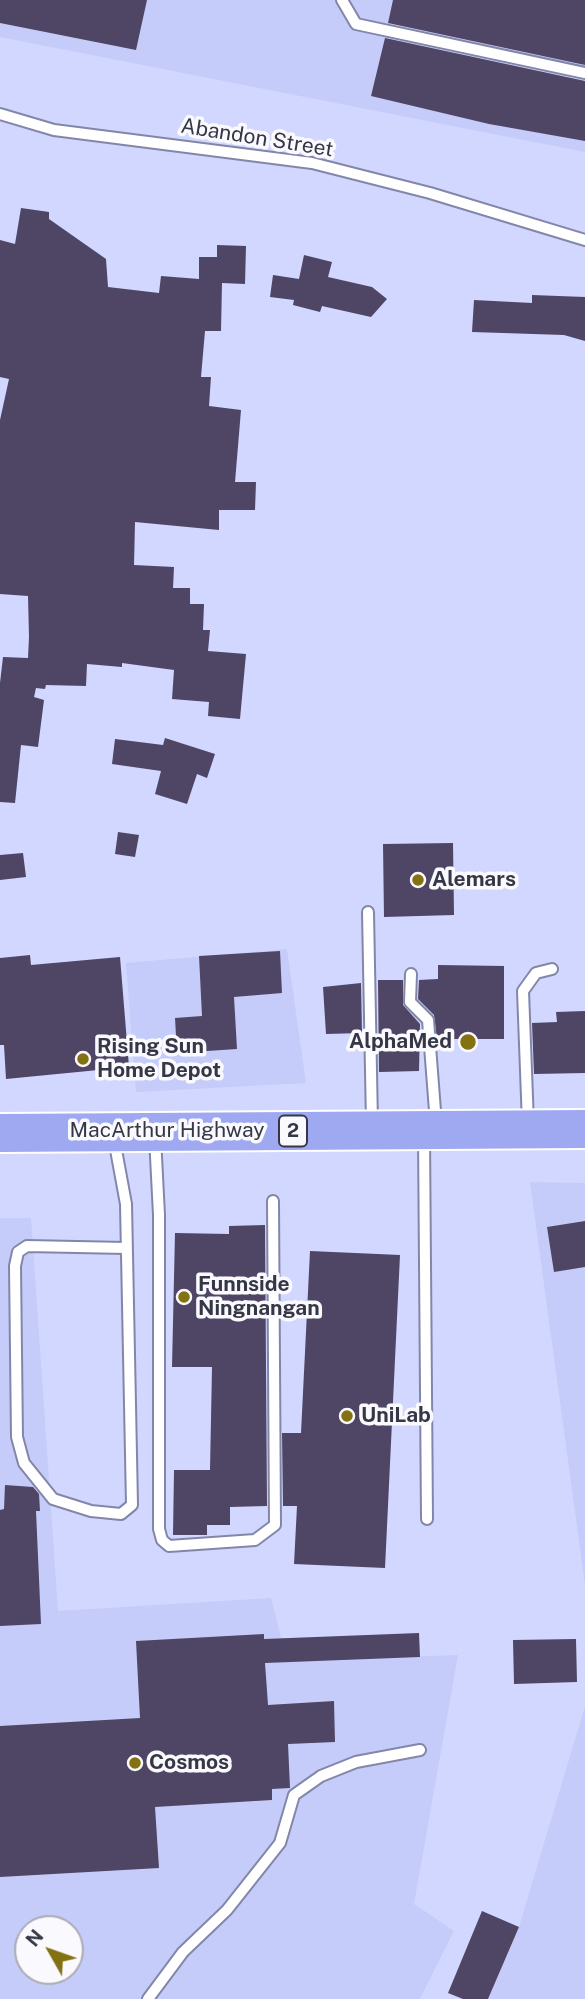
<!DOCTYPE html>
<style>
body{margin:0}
#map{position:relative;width:585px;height:1999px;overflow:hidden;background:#d1d7fe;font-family:"Public Sans",sans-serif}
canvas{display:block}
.north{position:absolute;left:14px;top:1915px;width:70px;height:70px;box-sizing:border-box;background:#fafafe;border:2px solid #abacb4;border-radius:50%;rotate:310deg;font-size:19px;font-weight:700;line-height:28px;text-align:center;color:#353746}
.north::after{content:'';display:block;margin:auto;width:24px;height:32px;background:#837112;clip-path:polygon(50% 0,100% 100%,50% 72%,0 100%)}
</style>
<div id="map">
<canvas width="585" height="1999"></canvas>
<div class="north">N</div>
</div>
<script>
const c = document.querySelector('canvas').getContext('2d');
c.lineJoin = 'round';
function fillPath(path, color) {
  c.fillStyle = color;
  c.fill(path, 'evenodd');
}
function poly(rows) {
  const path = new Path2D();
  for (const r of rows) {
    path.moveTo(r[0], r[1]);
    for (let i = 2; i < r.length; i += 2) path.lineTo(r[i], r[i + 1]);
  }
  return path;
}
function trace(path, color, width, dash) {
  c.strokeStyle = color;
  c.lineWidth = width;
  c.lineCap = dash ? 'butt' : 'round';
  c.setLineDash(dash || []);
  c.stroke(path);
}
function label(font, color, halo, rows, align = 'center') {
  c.font = font + ' "Public Sans",sans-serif';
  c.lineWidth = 7;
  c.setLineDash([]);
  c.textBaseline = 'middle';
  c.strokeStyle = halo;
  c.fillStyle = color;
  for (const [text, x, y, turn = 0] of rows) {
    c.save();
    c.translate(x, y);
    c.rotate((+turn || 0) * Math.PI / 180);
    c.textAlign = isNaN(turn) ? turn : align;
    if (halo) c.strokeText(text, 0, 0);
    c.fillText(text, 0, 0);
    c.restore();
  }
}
fillPath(poly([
 [0,0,585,0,585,152,0,37],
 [287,949,306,1083,136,1092,126,963],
 [530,1182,585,1183,585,1585],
 [0,1218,31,1218,58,1611,271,1598,287,1661,458,1655,414,1904,454,1931,420,1999,0,1999],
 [28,1929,70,1929,70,1971,28,1971],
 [585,1706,585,1999,488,1999,519,1927]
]), '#c5ccf9');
fillPath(poly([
 [0,0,147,0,136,50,0,23],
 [393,0,585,0,585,65,388,23],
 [385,38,585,81,585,141,489,124,371,96],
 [21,208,49,212,49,219,106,259,108,287,159,293,161,276,199,279,199,257,217,257,217,245,246,246,245,284,222,283,221,331,205,331,201,377,211,377,209,406,241,410,235,482,256,482,255,510,219,510,219,530,135,522,134,565,174,567,173,588,190,588,190,604,204,604,203,630,210,630,208,651,246,654,240,719,208,716,209,702,172,699,174,670,122,663,122,667,87,664,86,686,46,685,45,689,36,688,34,697,44,700,38,747,21,745,15,803,0,802,0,683,3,657,28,658,29,637,28,596,0,594,0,420,9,379,0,377,0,240,15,244],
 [304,255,332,262,328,277,372,287,387,299,371,317,322,306,320,312,293,305,294,300,270,297,273,275,299,279],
 [532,295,585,297,585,341,564,335,472,332,474,300,532,303],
 [165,738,215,754,207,778,197,774,187,804,155,794,161,771,112,764,115,739,163,745],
 [118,832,139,835,135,857,115,854],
 [453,843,454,915,384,917,383,844],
 [23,853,26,877,0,880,0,855],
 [280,951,282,993,234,997,237,1049,177,1053,175,1018,202,1016,199,956],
 [30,955,31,965,120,957,129,1067,6,1079,4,1045,0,1045,0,958],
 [438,965,504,966,504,1039,437,1039,434,1015,418,999,419,980,438,979],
 [378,980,403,980,403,1005,420,1024,419,1071,379,1072],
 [361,983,362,1033,326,1034,323,987],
 [585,1011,585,1073,534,1074,532,1023,557,1022,556,1012],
 [585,1221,585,1267,554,1272,547,1227],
 [265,1225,267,1506,230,1507,230,1525,207,1525,207,1535,173,1535,174,1470,210,1470,212,1367,172,1367,175,1233,229,1234,229,1226],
 [310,1251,400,1255,385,1568,294,1564,297,1506,283,1506,282,1433,301,1433],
 [5,1485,33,1487,39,1494,40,1511,36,1511,41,1624,0,1626,0,1510,4,1509],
 [419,1633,420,1657,265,1663,268,1705,334,1701,335,1742,288,1744,290,1788,272,1789,272,1800,155,1807,159,1868,0,1877,0,1726,140,1718,136,1641,264,1634,264,1639],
 [576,1639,577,1682,514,1684,513,1640],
 [482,1911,519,1927,488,1999,463,1999,448,1993]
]), '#4f4565');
const lane = poly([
 [342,0,356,24,585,73],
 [0,114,54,130,312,163,430,193,585,240],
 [368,912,372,1124],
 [411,974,410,1002,428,1020,436,1124],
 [528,1124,523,991,536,973,552,969],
 [424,1136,427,1519],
 [155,1137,159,1215,159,1529,162,1540,169,1546,255,1540,275,1525,273,1201],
 [114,1139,126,1204,132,1505,121,1514,91,1511,53,1499,24,1463,17,1437,15,1266,18,1252,27,1246,126,1248],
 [148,1999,183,1952,227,1910,280,1843,294,1795,321,1776,356,1762,420,1750]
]);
const highway = poly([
 [0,1133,585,1129]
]);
trace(lane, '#8287aa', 14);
trace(highway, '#fff', 42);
trace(lane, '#fff', 10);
trace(highway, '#9fa9f2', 38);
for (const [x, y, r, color] of [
 [418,880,7,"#837112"],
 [468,1042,9,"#837112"],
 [83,1059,7,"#837112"],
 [184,1297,7,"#837112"],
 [347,1416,7,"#837112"],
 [135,1763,7,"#837112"]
]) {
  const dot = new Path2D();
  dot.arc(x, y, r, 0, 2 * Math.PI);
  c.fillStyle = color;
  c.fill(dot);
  trace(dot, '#fafafe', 2.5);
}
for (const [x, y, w] of [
 [293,1131,28]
]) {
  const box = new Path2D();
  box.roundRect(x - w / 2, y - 15.5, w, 31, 5);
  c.fillStyle = '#fafafe';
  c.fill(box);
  trace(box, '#353746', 2);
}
label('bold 19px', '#353746', null, [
 ["2",293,1131]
]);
label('21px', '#353746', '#fafafe', [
 ["Abandon Street",257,138,9],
 ["MacArthur Highway",167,1131]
]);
label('bold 21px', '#353746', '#fafafe', [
 ["Alemars",432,880],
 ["AlphaMed",452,1042,"right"],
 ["Rising Sun",97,1047],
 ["Home Depot",97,1071],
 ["Funnside",198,1285],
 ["Ningnangan",198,1309],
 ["UniLab",361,1416],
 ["Cosmos",149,1763]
], 'left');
</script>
